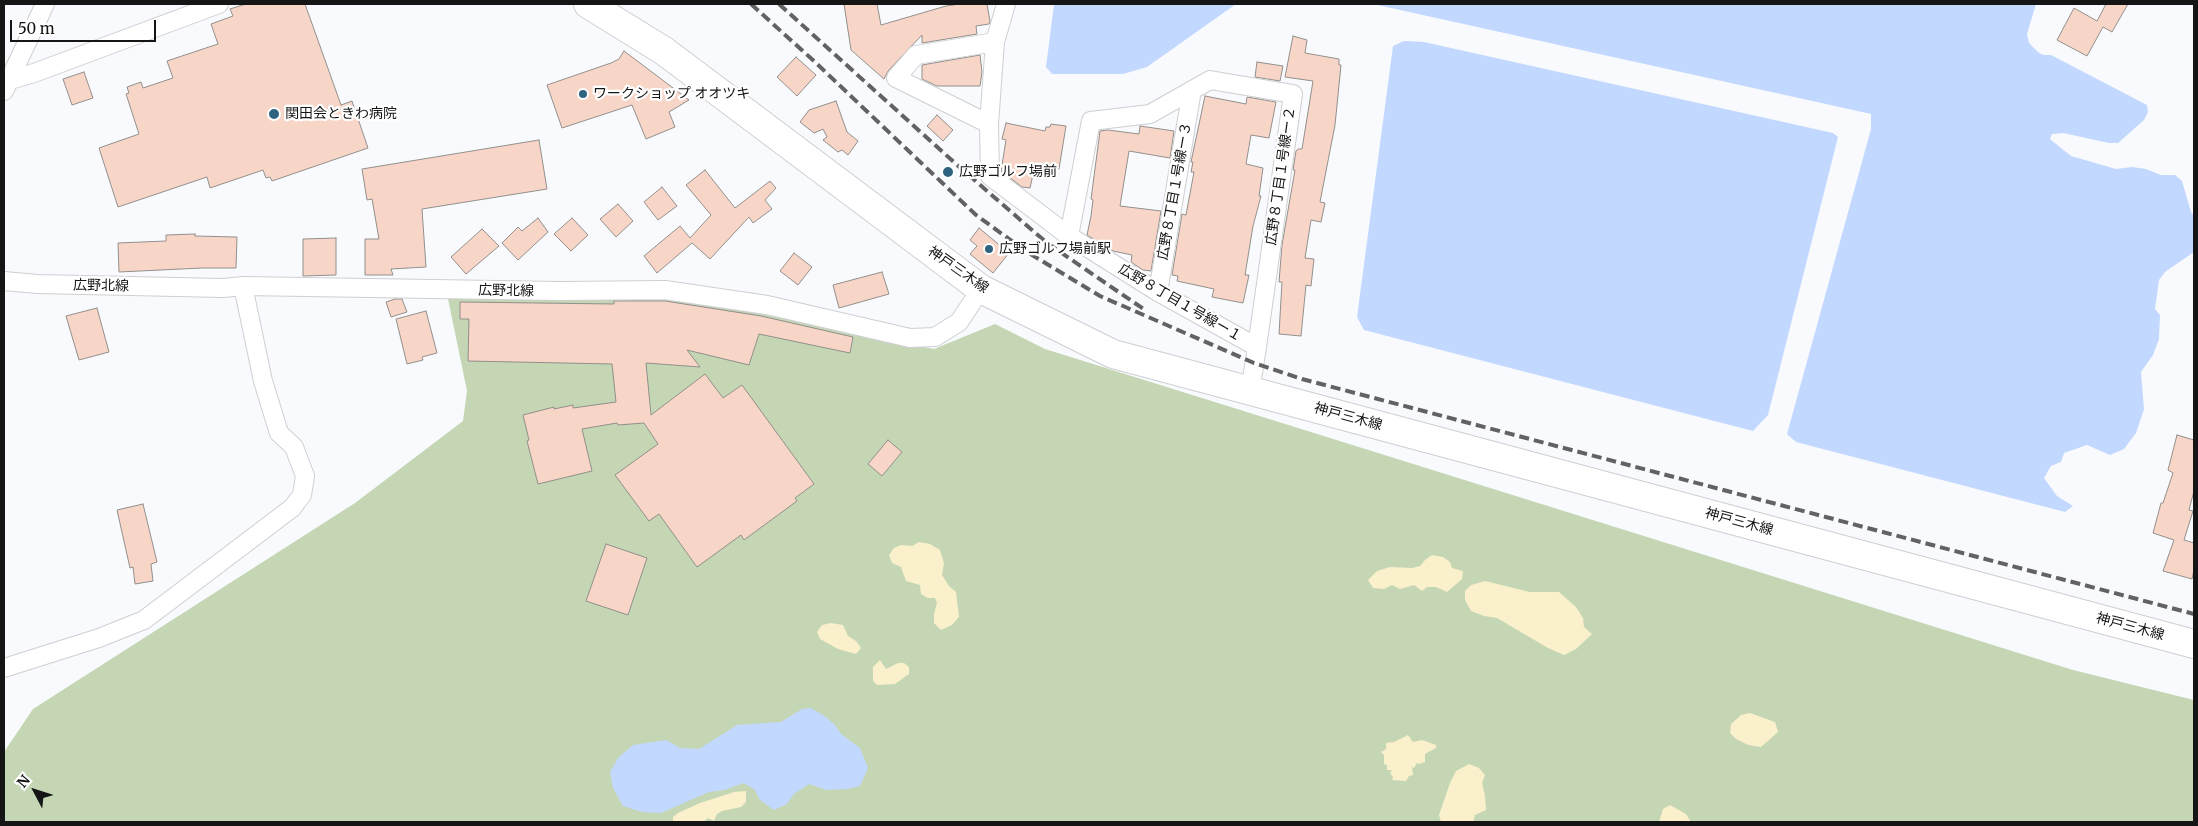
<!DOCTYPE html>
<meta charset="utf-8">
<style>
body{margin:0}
#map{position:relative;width:2198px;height:826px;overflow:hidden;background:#f9fafd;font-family:Merriweather,serif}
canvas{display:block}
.frame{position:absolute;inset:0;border:5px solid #151516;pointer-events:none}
.north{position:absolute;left:10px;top:766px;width:50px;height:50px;-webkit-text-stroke:4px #fff;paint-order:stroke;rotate:310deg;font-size:14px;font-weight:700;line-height:20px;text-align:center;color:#151516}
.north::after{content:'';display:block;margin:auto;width:18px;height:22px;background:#151516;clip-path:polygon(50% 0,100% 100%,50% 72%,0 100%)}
.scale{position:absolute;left:10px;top:20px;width:146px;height:22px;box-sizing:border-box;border:2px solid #151516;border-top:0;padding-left:6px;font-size:15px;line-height:18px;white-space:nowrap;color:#151516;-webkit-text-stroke:4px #fff;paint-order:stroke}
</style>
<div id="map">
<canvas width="2198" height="826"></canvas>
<div class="frame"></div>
<div class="north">N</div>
<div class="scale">50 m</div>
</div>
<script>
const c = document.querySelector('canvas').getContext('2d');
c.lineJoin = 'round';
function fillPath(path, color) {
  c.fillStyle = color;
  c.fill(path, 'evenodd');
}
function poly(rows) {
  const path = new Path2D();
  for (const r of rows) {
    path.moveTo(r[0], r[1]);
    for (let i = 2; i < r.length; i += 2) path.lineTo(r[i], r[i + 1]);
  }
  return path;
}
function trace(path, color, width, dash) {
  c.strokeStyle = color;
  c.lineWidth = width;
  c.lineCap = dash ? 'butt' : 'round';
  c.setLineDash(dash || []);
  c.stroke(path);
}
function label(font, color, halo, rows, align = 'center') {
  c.font = font + ' Merriweather,"Noto Sans JP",serif';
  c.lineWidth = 4.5;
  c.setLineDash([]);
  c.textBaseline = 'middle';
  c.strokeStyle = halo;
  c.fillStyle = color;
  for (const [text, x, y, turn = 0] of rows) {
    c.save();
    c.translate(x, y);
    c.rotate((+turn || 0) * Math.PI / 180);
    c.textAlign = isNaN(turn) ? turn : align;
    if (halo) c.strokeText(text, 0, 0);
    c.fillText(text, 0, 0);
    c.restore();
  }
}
fillPath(poly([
 [447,294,672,296,934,349,995,324,1045,349,2073,670,2194,700,2194,822,4,822,4,752,33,709,355,503,463,421,467,391]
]), '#c4d6b4');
fillPath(poly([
 [919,542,930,544,940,550,944,563,942,575,949,586,956,592,959,617,952,625,941,630,934,623,934,614,937,603,935,598,928,598,921,594,920,585,906,581,901,567,892,563,889,555,894,548,901,545,912,546],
 [1432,555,1443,557,1450,562,1452,568,1463,571,1462,579,1447,592,1436,587,1427,587,1422,591,1414,585,1400,589,1392,585,1384,589,1373,588,1368,580,1377,571,1390,567,1412,568,1420,566,1425,560],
 [1485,581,1530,592,1559,592,1576,607,1583,618,1584,627,1592,634,1576,649,1564,655,1548,648,1497,618,1484,616,1471,611,1465,600,1465,591,1471,585],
 [831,623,843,625,848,636,856,641,861,648,856,654,838,649,820,639,817,632,822,625],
 [880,660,886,669,898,663,904,663,909,667,909,674,895,684,877,685,873,681,873,667],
 [1750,713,1775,722,1778,732,1761,747,1748,745,1736,739,1730,733,1731,724,1741,715],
 [1408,735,1413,742,1422,740,1436,745,1436,748,1425,754,1425,762,1419,764,1417,763,1414,768,1412,767,1413,775,1409,776,1406,781,1392,780,1393,777,1390,773,1392,770,1387,770,1387,765,1384,764,1384,755,1381,752,1386,749,1386,743,1394,742],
 [1469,764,1479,768,1485,775,1482,783,1485,796,1486,810,1475,815,1473,822,1441,822,1439,815,1450,783,1456,771],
 [746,791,746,802,741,807,722,811,717,814,714,821,708,818,703,822,673,822,673,817,678,813,700,803,734,792],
 [1670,805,1686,814,1691,822,1659,822,1663,809]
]), '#faf0cb');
fillPath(poly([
 [1054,4,1236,4,1147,67,1123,74,1052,74,1046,67],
 [1373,4,2036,4,2027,34,2029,43,2038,52,2043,55,2051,55,2147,105,2148,112,2144,120,2118,143,2109,143,2063,133,2052,134,2050,139,2071,156,2116,169,2132,167,2146,169,2161,175,2175,175,2182,181,2191,212,2194,216,2194,252,2165,272,2159,280,2155,309,2160,315,2159,339,2153,355,2141,372,2144,409,2136,433,2124,449,2110,455,2087,445,2064,453,2061,462,2051,466,2044,478,2057,496,2073,506,2065,512,1796,442,1787,434,1871,129,1871,114],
 [1404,41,1424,42,1833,133,1838,137,1768,415,1753,431,1364,330,1357,317,1393,46],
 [811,708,826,717,835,725,841,734,860,748,868,768,860,786,847,789,827,790,809,784,794,794,787,804,774,810,760,800,755,790,744,783,724,790,709,792,661,813,642,812,623,806,613,788,610,772,618,758,633,745,666,740,680,748,699,749,737,725,781,722,802,709]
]), '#c3d8fe');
const building = poly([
 [246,4,305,4,341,105,352,101,368,148,272,181,270,177,266,178,263,170,210,188,207,177,118,207,99,148,139,134,126,94,129,93,127,87,141,82,143,88,173,78,167,61,218,44,211,24,233,16,230,9,246,4],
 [844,4,877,4,881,25,946,6,960,4,987,4,990,21,989,24,976,26,977,34,922,43,922,35,888,71,884,79,851,50,844,4],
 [2106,4,2128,4,2112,32,2103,27,2087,56,2057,40,2074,8,2097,21,2106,4],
 [1293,36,1307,40,1305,53,1339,59,1339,65,1341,65,1335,125,1320,202,1325,203,1321,222,1311,220,1305,258,1314,259,1311,286,1306,285,1301,336,1279,334,1282,282,1279,282,1282,245,1295,170,1293,170,1296,151,1298,149,1302,149,1313,81,1285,77,1293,36],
 [624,51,689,100,669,112,675,127,646,139,632,105,562,128,547,85,611,63,619,59,624,51],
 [980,55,982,72,980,86,937,86,922,79,922,65,980,55],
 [796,57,816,75,797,96,777,77,796,57],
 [1257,62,1283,66,1280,81,1255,77,1257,62],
 [84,72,93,98,72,105,63,79,84,72],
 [1205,96,1246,104,1247,97,1276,102,1269,138,1251,135,1246,164,1263,168,1259,196,1261,196,1253,226,1245,275,1249,275,1243,303,1212,297,1214,289,1177,281,1178,276,1172,275,1182,214,1186,215,1194,172,1191,172,1193,162,1191,162,1205,96],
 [836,101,847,132,858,141,848,155,842,150,838,152,823,140,827,137,823,129,814,133,800,122,809,110,836,101],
 [937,115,953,130,943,141,927,126,937,115],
 [1006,123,1045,131,1046,127,1050,127,1051,124,1066,126,1059,169,1035,166,1030,188,1022,187,1001,171,1006,140,1002,139,1006,123],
 [1140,126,1174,131,1170,158,1129,151,1120,206,1161,211,1151,271,1143,270,1131,262,1132,255,1113,251,1087,235,1091,216,1093,200,1091,199,1100,131,1108,130,1139,134,1140,126],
 [539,140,547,189,422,209,426,267,391,269,393,275,365,275,365,239,379,239,372,199,367,200,362,169,539,140],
 [705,170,735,208,770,181,776,188,765,200,772,209,753,223,749,217,710,259,692,243,657,273,644,256,680,226,690,238,711,215,686,185,705,170],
 [662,187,677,206,658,220,644,202,662,187],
 [618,204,633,221,616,237,600,219,618,204],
 [538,218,548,232,518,260,502,243,518,227,522,231,538,218],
 [572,218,588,235,571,251,554,234,572,218],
 [979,228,1009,253,993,273,970,254,977,246,970,240,979,228],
 [482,229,499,246,466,274,451,257,482,229],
 [195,234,195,236,237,237,236,268,202,268,119,272,118,243,166,241,166,235,195,234],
 [336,238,336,275,303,276,303,239,336,238],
 [794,253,812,267,798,285,780,271,794,253],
 [882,272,889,294,839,308,833,285,882,272],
 [395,299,402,299,407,312,391,317,386,302,395,299],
 [614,301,665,301,761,316,853,337,850,353,759,334,749,365,687,350,700,367,646,363,651,415,705,374,723,398,742,385,814,484,795,498,797,501,744,540,741,535,697,567,659,514,649,521,615,475,658,444,644,423,618,425,617,423,582,429,592,471,538,484,527,441,529,440,523,415,554,407,554,409,573,405,573,408,616,402,612,364,468,361,469,319,460,319,460,302,614,304,614,301],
 [97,308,109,352,79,360,66,316,97,308],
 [426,311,437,353,422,357,423,360,407,364,396,319,426,311],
 [2177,435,2194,440,2194,491,2189,510,2193,511,2184,540,2194,543,2194,570,2192,579,2163,571,2174,540,2153,533,2161,503,2163,503,2173,473,2168,470,2177,435],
 [888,440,902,452,882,476,868,464,888,440],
 [143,504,157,562,151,564,153,581,135,584,133,567,130,568,117,510,143,504],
 [606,544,647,558,628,615,586,601,606,544]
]);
fillPath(building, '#f8d6c7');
trace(building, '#928f8d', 1);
const street = poly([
 [1006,4,995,42,989,124,990,176,1069,236,1158,292,1257,347,1250,391],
 [10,80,34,73,219,4],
 [4,91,45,4],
 [989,124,896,78,916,55,995,42],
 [1069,236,1091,121,1150,114,1210,80,1293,94,1257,347],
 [4,281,37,284,223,288,243,286,560,291,665,290,767,305,910,338,935,337,959,322,981,289],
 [1158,292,1192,90],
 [4,668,99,638,144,620,292,508,302,495,305,476,294,447,279,433,263,381,243,286]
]);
const primary = poly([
 [588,4,664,51,981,289,1113,354,2194,644]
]);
trace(street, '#cecfd2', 20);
trace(primary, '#cecfd2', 30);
trace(street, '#fff', 18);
trace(primary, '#fff', 28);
trace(poly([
 [751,4,815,62,976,215,1027,252,1100,296,1254,363,1302,379,2194,614],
 [779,4,956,164,1047,243,1145,310]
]), '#626264', 4, [10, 5]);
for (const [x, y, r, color] of [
 [583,94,5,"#2f6480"],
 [274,114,6,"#2f6480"],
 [948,172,6,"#2f6480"],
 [989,249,5,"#2f6480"]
]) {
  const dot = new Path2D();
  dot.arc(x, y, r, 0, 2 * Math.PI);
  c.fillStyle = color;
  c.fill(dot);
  trace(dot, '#fff', 2);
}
label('14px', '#151516', '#fff', [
 ["ワークショップ オオツキ",593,94],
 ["関田会ときわ病院",285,114],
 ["広野ゴルフ場前",959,172],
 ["広野ゴルフ場前駅",999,249]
], 'left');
label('14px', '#151516', '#fff', [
 ["広野８丁目１号線ー２",1281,176,-82],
 ["広野８丁目１号線ー３",1175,191,-80],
 ["神戸三木線",958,270,35],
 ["広野北線",101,286,1],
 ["広野北線",506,291,1],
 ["広野８丁目１号線ー１",1180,303,30],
 ["神戸三木線",1348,417,15],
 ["神戸三木線",1739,522,15],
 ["神戸三木線",2130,627,15]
]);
</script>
